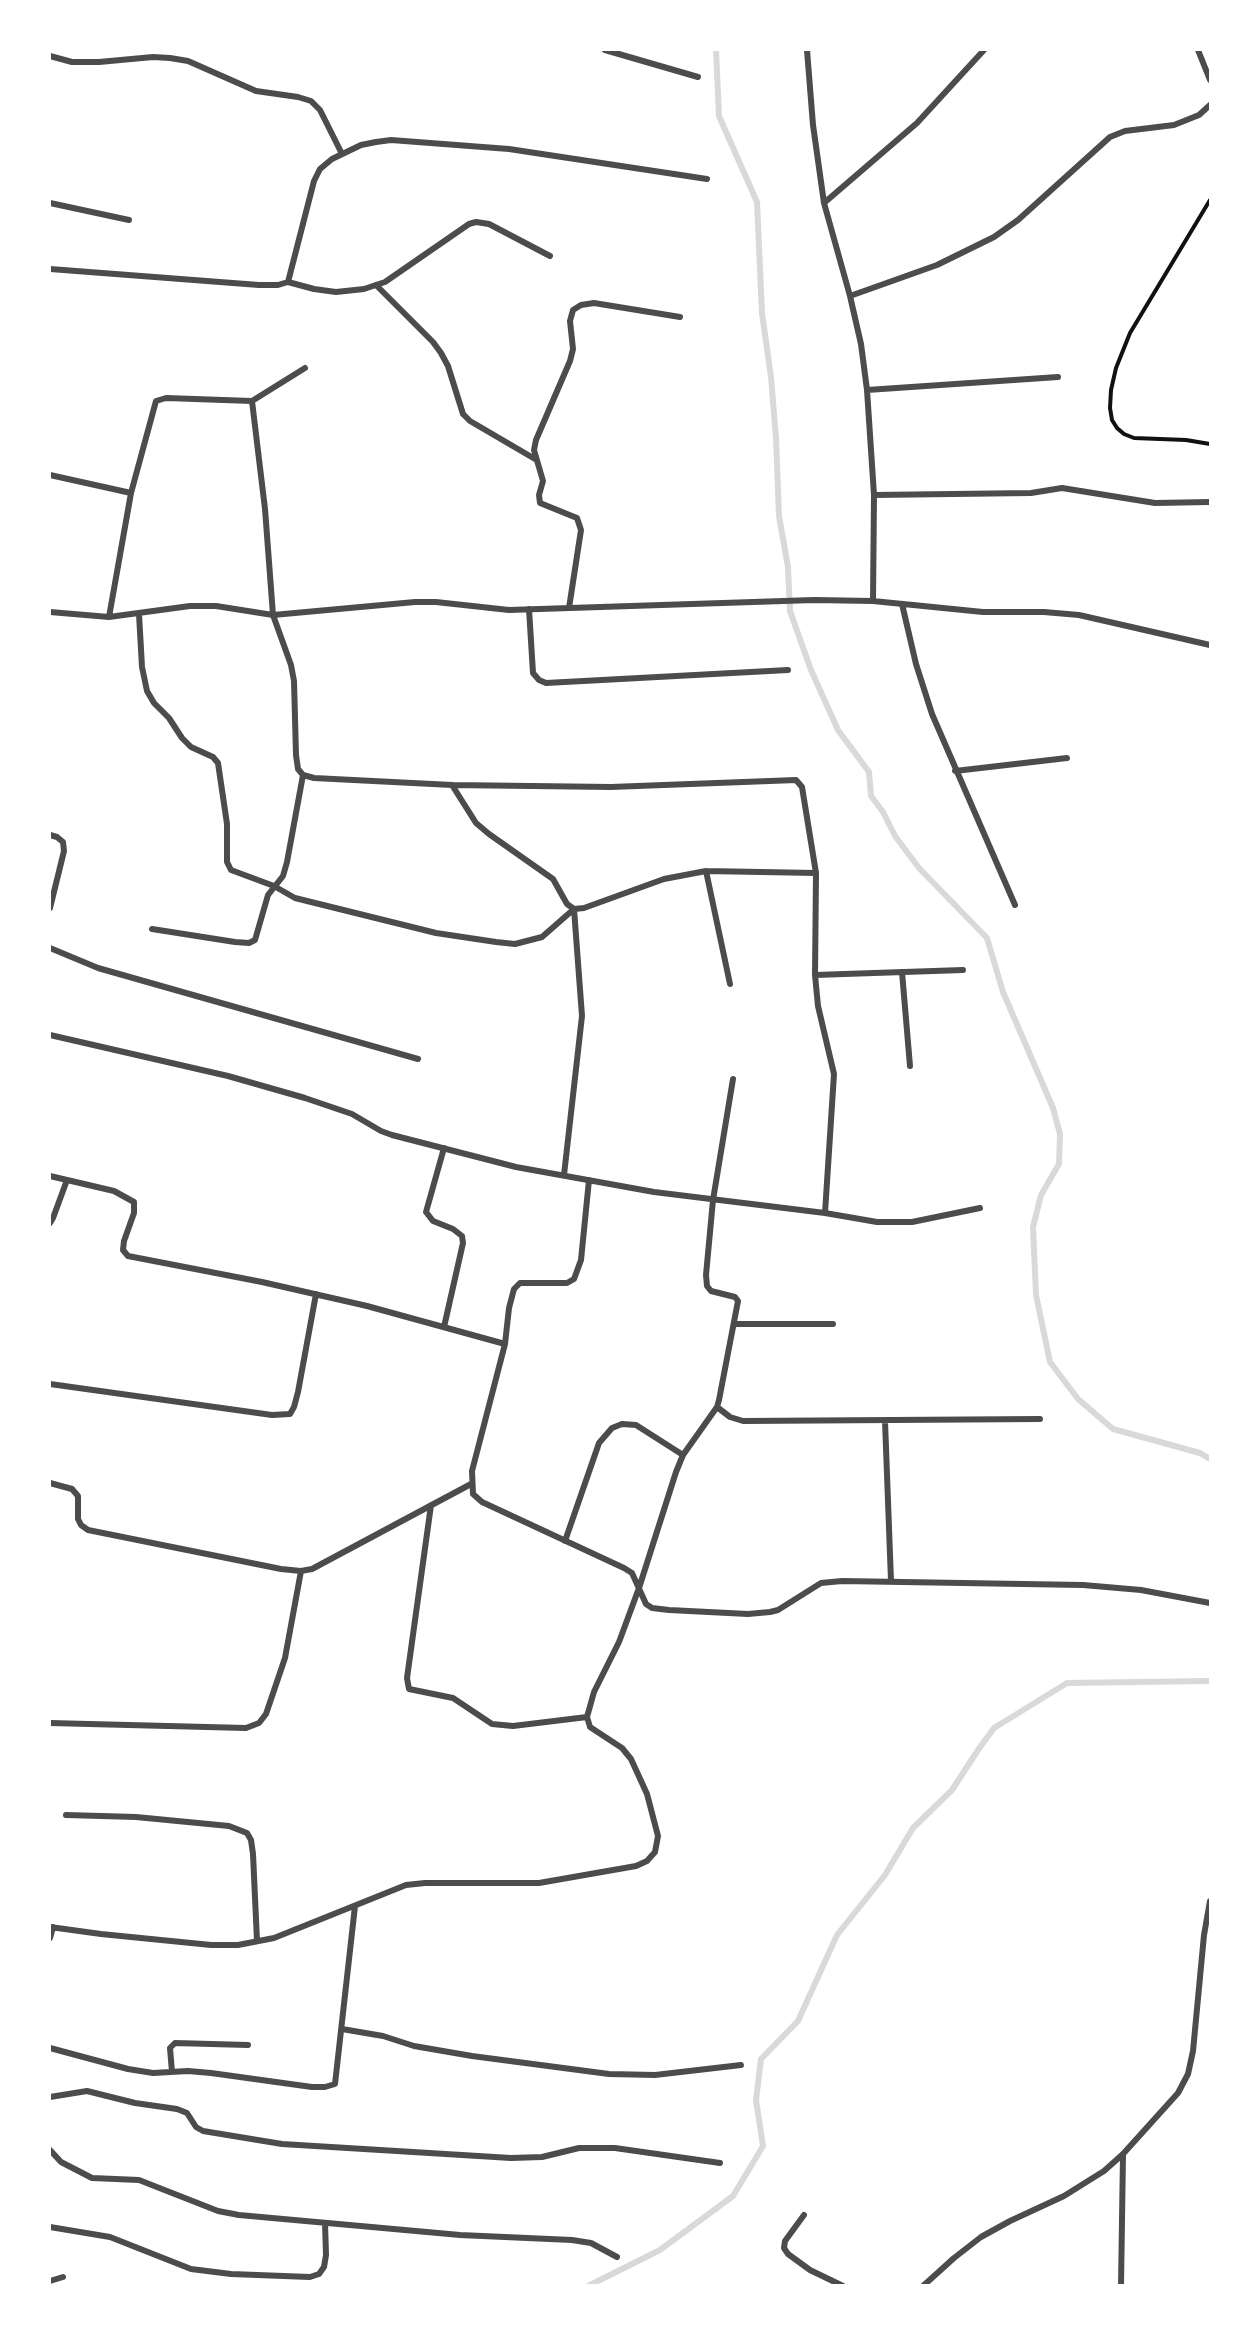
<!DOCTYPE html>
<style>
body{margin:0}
#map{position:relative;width:1260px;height:2335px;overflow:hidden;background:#fff;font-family:Mulish,sans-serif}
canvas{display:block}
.frame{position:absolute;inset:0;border:51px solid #fff;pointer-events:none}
</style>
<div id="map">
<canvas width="1260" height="2335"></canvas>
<div class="frame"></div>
</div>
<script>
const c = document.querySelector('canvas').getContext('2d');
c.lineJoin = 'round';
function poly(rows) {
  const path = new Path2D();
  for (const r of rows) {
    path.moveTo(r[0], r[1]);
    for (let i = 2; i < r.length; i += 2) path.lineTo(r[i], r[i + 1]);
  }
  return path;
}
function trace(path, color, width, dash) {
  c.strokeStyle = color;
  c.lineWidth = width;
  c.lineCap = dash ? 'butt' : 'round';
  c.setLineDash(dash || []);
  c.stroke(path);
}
trace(poly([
 [716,50,719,116,757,202,762,313,771,377,776,438,779,516,788,567,790,611,811,670,838,730,869,772,871,796,883,812,895,836,919,868,987,938,1003,992,1053,1108,1060,1134,1059,1164,1041,1195,1033,1227,1036,1295,1050,1362,1078,1399,1113,1429,1200,1453,1210,1459],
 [588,2286,660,2250,733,2196,763,2146,756,2100,761,2059,798,2021,837,1935,885,1875,913,1828,952,1790,978,1750,994,1728,1067,1683,1210,1681]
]), '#d9d9d9', 6);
trace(poly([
 [1210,200,1130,333,1116,368,1111,390,1110,408,1112,420,1117,428,1124,434,1134,438,1186,440,1210,444]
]), '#111', 4);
trace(poly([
 [605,50,698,77],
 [807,50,813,125,824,203,850,296,861,344,867,390,874,495,873,601],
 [1198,50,1210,80],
 [50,56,72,62,99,62,153,57,170,58,188,61,256,91,298,97,311,101,320,110,342,154],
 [50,203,129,220],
 [824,203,917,123,984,50],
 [50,269,259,285,278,285,288,282,314,181,320,169,332,159,361,145,376,142,391,140,509,149,707,179],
 [288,282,314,289,336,292,364,289,385,282,469,224,476,222,489,224,550,256],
 [376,285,433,342,441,353,448,366,463,414,470,421,535,459],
 [850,296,937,265,994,237,1018,220,1110,137,1125,131,1174,125,1199,115,1210,105],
 [867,390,1058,377],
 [252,401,265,509,273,615,291,665,294,681,296,755,298,769,303,775,314,778,452,785,611,787,796,780,802,787,816,873],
 [50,475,131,493],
 [874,495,1031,493,1062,488,1155,503,1210,502],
 [902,604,916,664,932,714,1015,905],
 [569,608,581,530,577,518,540,503,539,495,543,481,534,450,536,440,570,361,573,349,570,321,573,310,581,305,594,303,680,317],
 [529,609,533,673,539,680,546,683,788,670],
 [50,612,109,617,190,606,216,606,273,615,415,602,436,602,509,610,814,600,873,601,983,612,1044,612,1079,615,1210,645],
 [139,614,142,667,147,691,154,703,169,718,182,738,191,747,213,757,218,763,227,824,227,862,231,870,274,886,295,898,436,933,496,942,515,944,542,937,574,909],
 [109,617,131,493,156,401,166,398,252,401,305,368],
 [955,771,1067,758],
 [452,785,476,823,489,834,553,879,567,904,574,909,584,908,664,879,706,871,816,873,815,975,818,1006,834,1074,825,1213],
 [50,835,57,837,63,842,64,851,50,908],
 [706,871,730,984],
 [152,929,235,942,249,943,255,940,268,895,283,876,287,862,303,775],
 [50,948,98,968,418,1059],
 [902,972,910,1066],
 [815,975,963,970],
 [50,1035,228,1076,305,1098,352,1114,381,1131,392,1135,516,1167,654,1192,825,1213,877,1222,912,1222,980,1208],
 [444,1148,426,1212,433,1221,453,1229,462,1236,463,1243,444,1327],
 [564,1175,582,1016,574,909],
 [50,1176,114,1191,134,1202,134,1213,124,1241,123,1250,128,1256,262,1282,367,1306,505,1344],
 [589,1180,581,1260,574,1279,567,1283,520,1283,514,1289,509,1308,505,1344,472,1471,473,1494,482,1502,624,1568,632,1573,646,1604,652,1608,669,1610,748,1614,770,1612,778,1610,821,1583,842,1581,1083,1585,1141,1590,1210,1603],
 [50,1223,53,1218,67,1180],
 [735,1324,833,1324],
 [50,1384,272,1415,290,1414,294,1407,298,1392,316,1294],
 [717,1407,730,1417,743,1421,1040,1419],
 [885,1421,891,1581],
 [50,1483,72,1489,78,1496,78,1519,81,1525,88,1530,281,1569,301,1571,312,1569,471,1484],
 [431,1505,407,1678,409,1689,453,1698,492,1724,513,1726,587,1717],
 [565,1541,599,1443,612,1428,622,1424,636,1425,683,1455],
 [50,1723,246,1728,259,1723,266,1714,285,1658,301,1571],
 [66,1815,136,1817,229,1826,247,1833,251,1840,253,1854,257,1941],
 [50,1927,101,1934,211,1945,238,1945,274,1938,406,1885,425,1883,539,1883,636,1866,647,1861,655,1852,658,1836,647,1794,631,1759,622,1748,590,1727,587,1717,594,1692,619,1642,639,1588,676,1472,683,1455,717,1407,719,1400,738,1301,735,1297,711,1291,707,1286,706,1275,713,1200,733,1079],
 [50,1938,53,1927],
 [342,2029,383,2036,414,2046,472,2056,609,2074,655,2075,741,2065],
 [50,2048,128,2069,153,2073,188,2071,211,2073,312,2087,325,2087,335,2084,355,1906],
 [172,2072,170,2048,175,2043,248,2045],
 [50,2097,87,2091,135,2103,177,2109,187,2113,196,2127,203,2131,282,2144,511,2158,542,2157,579,2148,615,2148,720,2163],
 [50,2150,61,2162,92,2178,139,2180,218,2211,239,2215,460,2235,572,2240,591,2243,617,2257],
 [804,2215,785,2241,784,2248,788,2254,810,2270,843,2286],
 [50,2227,110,2237,191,2269,231,2274,310,2277,319,2274,324,2267,326,2255,325,2223],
 [50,2281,63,2277],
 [923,2286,954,2258,981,2237,1010,2221,1064,2196,1104,2171,1123,2154,1178,2093,1188,2074,1193,2051,1204,1935,1210,1901],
 [1121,2286,1123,2154]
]), '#4c4c4c', 6);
</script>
